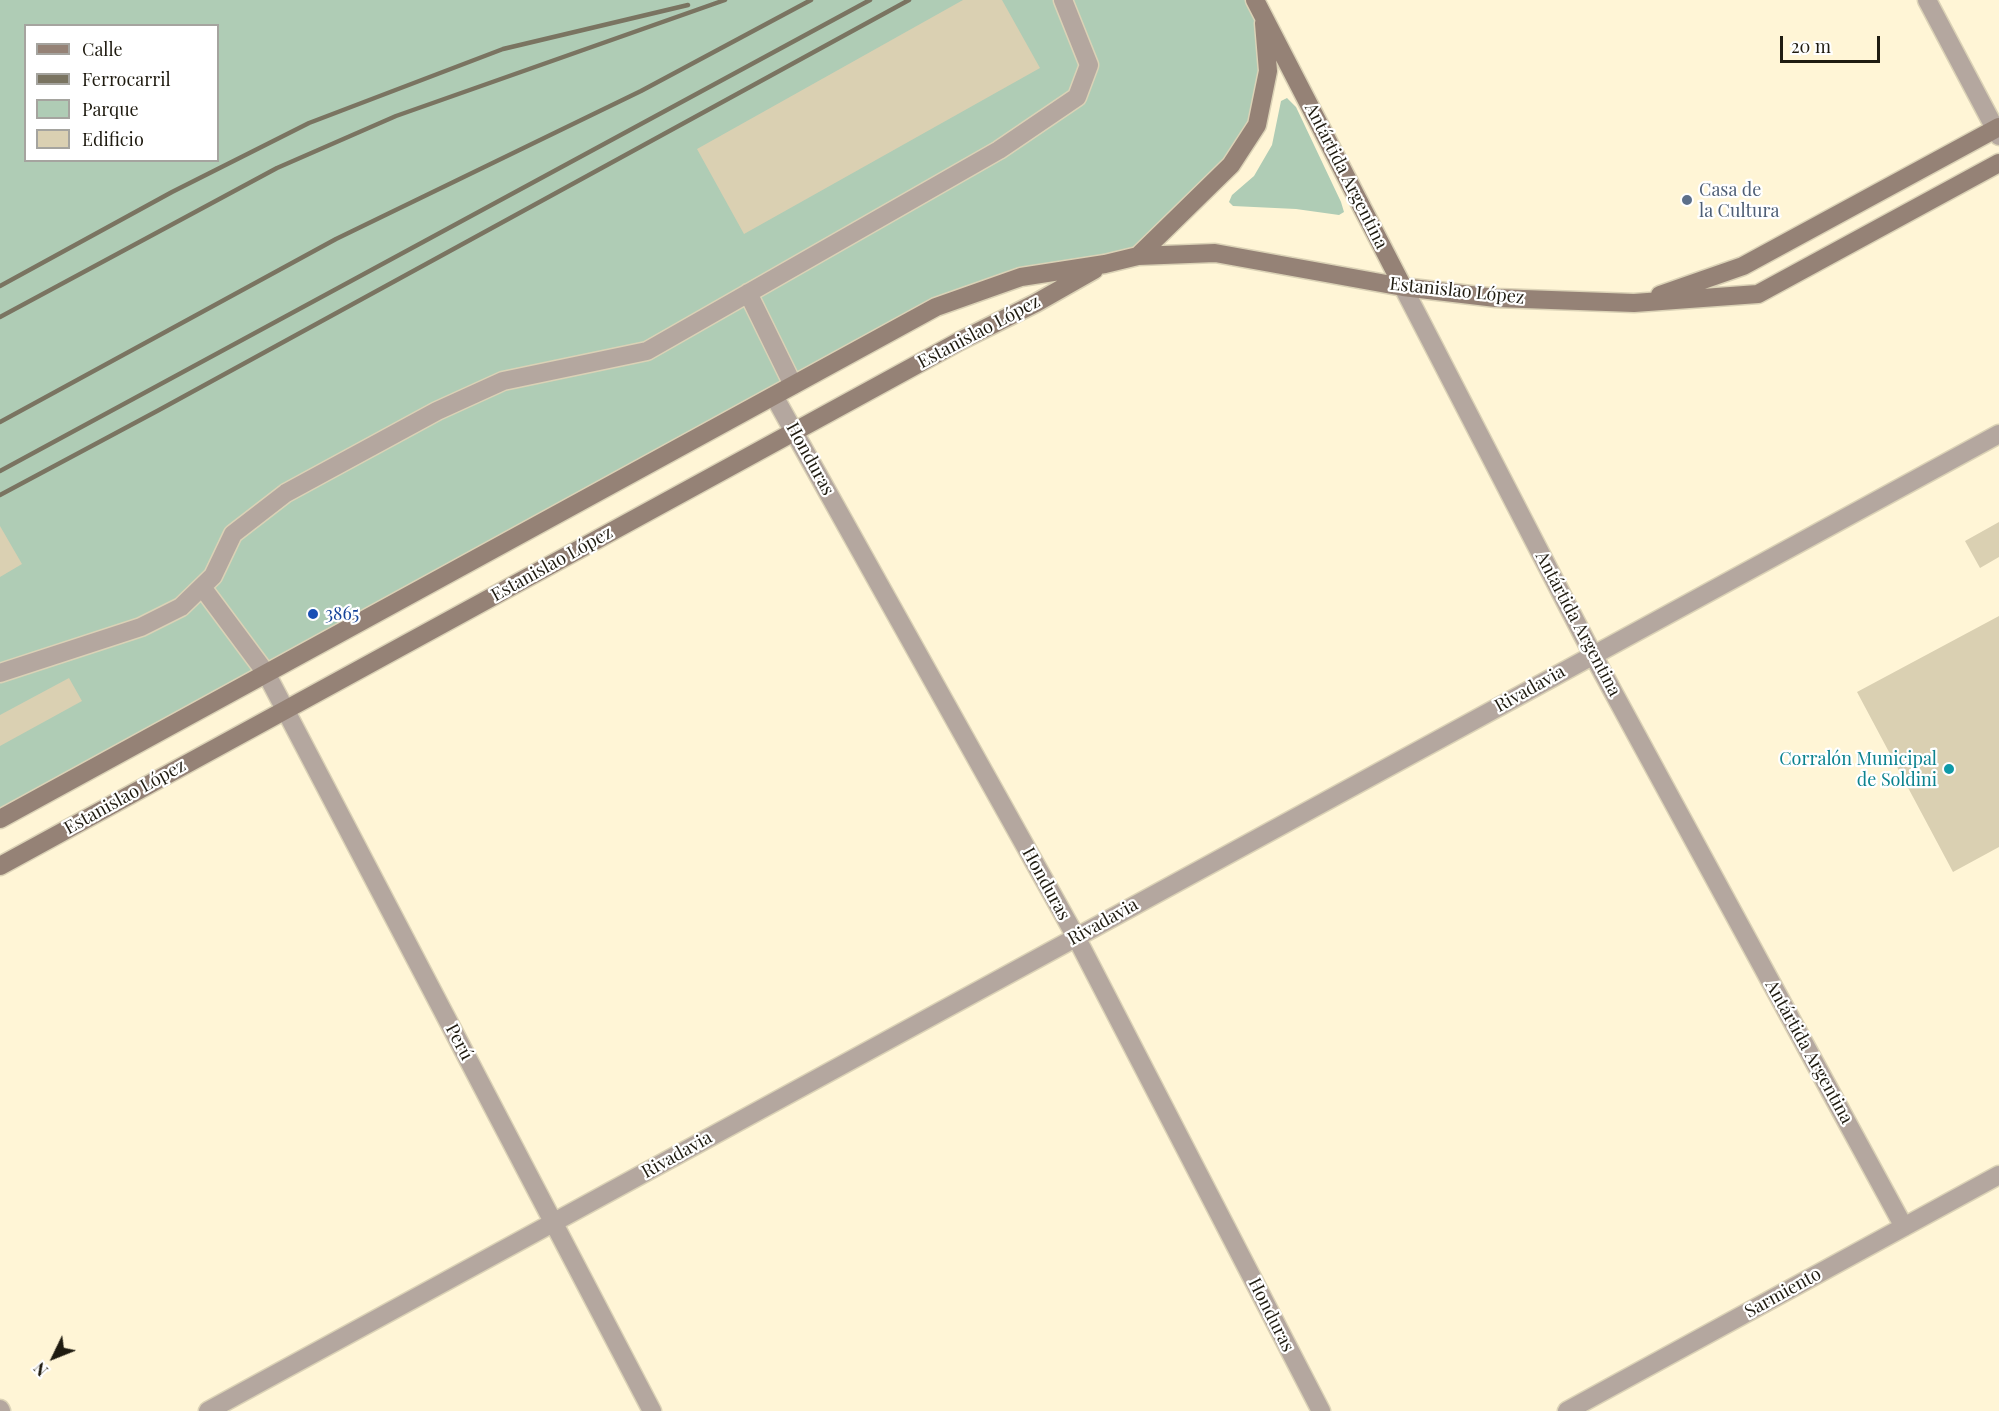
<!DOCTYPE html>
<meta charset="utf-8">
<style>
body{margin:0}
#map{position:relative;width:1999px;height:1411px;overflow:hidden;background:#fff5d6;font-family:"Playfair Display",serif}
canvas{display:block}
.legend{position:absolute;left:24px;top:24px;width:195px;height:138px;box-sizing:border-box;background:#fff;border:2px solid #a5a49f;margin:0;padding:8px 10px;list-style:none;font-size:18px;color:#1f1b10}
.legend li{display:flex;align-items:center;gap:12px;height:30px}
.legend b{width:30px;border:2px solid #a5a49f}
.north{position:absolute;left:24px;top:1327px;width:60px;height:60px;-webkit-text-stroke:4px #fff;paint-order:stroke;rotate:227deg;font-size:16px;font-weight:700;line-height:24px;text-align:center;color:#1f1b10}
.north::after{content:'';display:block;margin:auto;width:21px;height:27px;background:#1f1b10;clip-path:polygon(50% 0,100% 100%,50% 72%,0 100%)}
.scale{position:absolute;left:1780px;top:36px;width:100px;height:27px;box-sizing:border-box;border:3px solid #1f1b10;border-top:0;padding-left:8px;font-size:18px;line-height:21px;white-space:nowrap;color:#1f1b10;-webkit-text-stroke:4px #fff;paint-order:stroke}
</style>
<div id="map">
<canvas width="1999" height="1411"></canvas>
<ul class="legend">
<li><b style="height:8px;background:#958276"></b>Calle</li>
<li><b style="height:8px;background:#7a7461"></b>Ferrocarril</li>
<li><b style="height:16px;background:#afccb5"></b>Parque</li>
<li><b style="height:16px;background:#dad0b2"></b>Edificio</li>
</ul>
<div class="north">N</div>
<div class="scale">20 m</div>
</div>
<script>
const c = document.querySelector('canvas').getContext('2d');
c.lineJoin = 'round';
function fillPath(path, color) {
  c.fillStyle = color;
  c.fill(path, 'evenodd');
}
function poly(rows) {
  const path = new Path2D();
  for (const r of rows) {
    path.moveTo(r[0], r[1]);
    for (let i = 2; i < r.length; i += 2) path.lineTo(r[i], r[i + 1]);
  }
  return path;
}
function trace(path, color, width, dash) {
  c.strokeStyle = color;
  c.lineWidth = width;
  c.lineCap = dash ? 'butt' : 'round';
  c.setLineDash(dash || []);
  c.stroke(path);
}
function label(font, color, halo, rows, align = 'center') {
  c.font = font + ' "Playfair Display",serif';
  c.lineWidth = 4.5;
  c.setLineDash([]);
  c.textBaseline = 'middle';
  c.strokeStyle = halo;
  c.fillStyle = color;
  for (const [text, x, y, turn = 0] of rows) {
    c.save();
    c.translate(x, y);
    c.rotate((+turn || 0) * Math.PI / 180);
    c.textAlign = isNaN(turn) ? turn : align;
    if (halo) c.strokeText(text, 0, 0);
    c.fillText(text, 0, 0);
    c.restore();
  }
}
fillPath(poly([
 [0,0,1255,0,1263,15,1257,125,1138,256,936,307,0,819],
 [26,26,218,26,218,160,26,160],
 [1287,98,1296,107,1341,202,1344,212,1339,215,1296,209,1233,206,1229,202,1232,195,1254,176,1272,145,1281,101]
]), '#afccb5');
fillPath(poly([
 [963,0,1002,0,1040,68,744,234,697,149],
 [1999,522,1999,557,1980,568,1965,541],
 [0,526,22,564,0,577],
 [1999,616,1999,847,1953,872,1857,692],
 [69,678,82,701,0,746,0,715]
]), '#dad0b2');
const lane = poly([
 [748,293,793,385],
 [202,587,266,673],
 [0,673,141,627,181,607,213,576,233,534,286,493,437,411,503,381,647,351,999,150,1077,97,1089,65,1063,0]
]);
const street = poly([
 [1927,0,1999,136],
 [1403,287,1593,655,1904,1227],
 [774,396,1076,937,1321,1411],
 [266,673,652,1411],
 [0,1409,1,1411],
 [208,1411,1999,434],
 [1567,1411,1999,1175]
]);
const secondary = poly([
 [1255,0,1403,287],
 [1138,256,1231,165,1257,125,1268,71,1264,23],
 [1660,295,1743,266,1999,127],
 [0,819,936,307,1021,277,1105,264,1138,256,1215,253,1403,287,1496,298,1634,303,1758,294,1999,163],
 [0,866,960,341,1036,303,1094,270]
]);
trace(lane, '#dbd2b6', 21);
trace(street, '#dbd2b6', 21);
trace(secondary, '#dbd2b6', 21);
trace(lane, '#b4a79f', 18);
trace(street, '#b4a79f', 18);
trace(secondary, '#958276', 18);
trace(poly([
 [0,286,172,192,309,123,503,49,688,5],
 [0,317,277,168,396,116,725,0],
 [0,422,336,239,641,91,811,0],
 [0,471,870,0],
 [0,495,159,410,909,0]
]), '#7a7461', 4.5);
for (const [x, y, r, color] of [
 [1687,200,6,"#5c6f8a"],
 [313,614,6,"#1a4fb4"],
 [1949,769,6,"#0f9aa8"]
]) {
  const dot = new Path2D();
  dot.arc(x, y, r, 0, 2 * Math.PI);
  c.fillStyle = color;
  c.fill(dot);
  trace(dot, '#fff', 2);
}
label('18px', '#1f1b10', '#fff', [
 ["Antártida Argentina",1346,176,63],
 ["Estanislao López",1457,291,6],
 ["Estanislao López",979,332,-28],
 ["Honduras",810,459,61],
 ["Estanislao López",552,564,-29],
 ["Antártida Argentina",1578,624,62],
 ["Rivadavia",1530,689,-29],
 ["Estanislao López",125,797,-29],
 ["Honduras",1046,884,61],
 ["Rivadavia",1103,922,-29],
 ["Perú",459,1042,62],
 ["Antártida Argentina",1809,1052,61],
 ["Rivadavia",677,1155,-29],
 ["Sarmiento",1783,1293,-29],
 ["Honduras",1271,1315,63]
]);
label('18px', '#4e5e75', '#fff', [
 ["Casa de",1699,190],
 ["la Cultura",1699,211]
], 'left');
label('18px', '#164399', '#fff', [
 ["3865",325,614]
], 'left');
label('18px', '#0d838f', '#fff', [
 ["Corralón Municipal",1937,759],
 ["de Soldini",1937,780]
], 'right');
</script>
